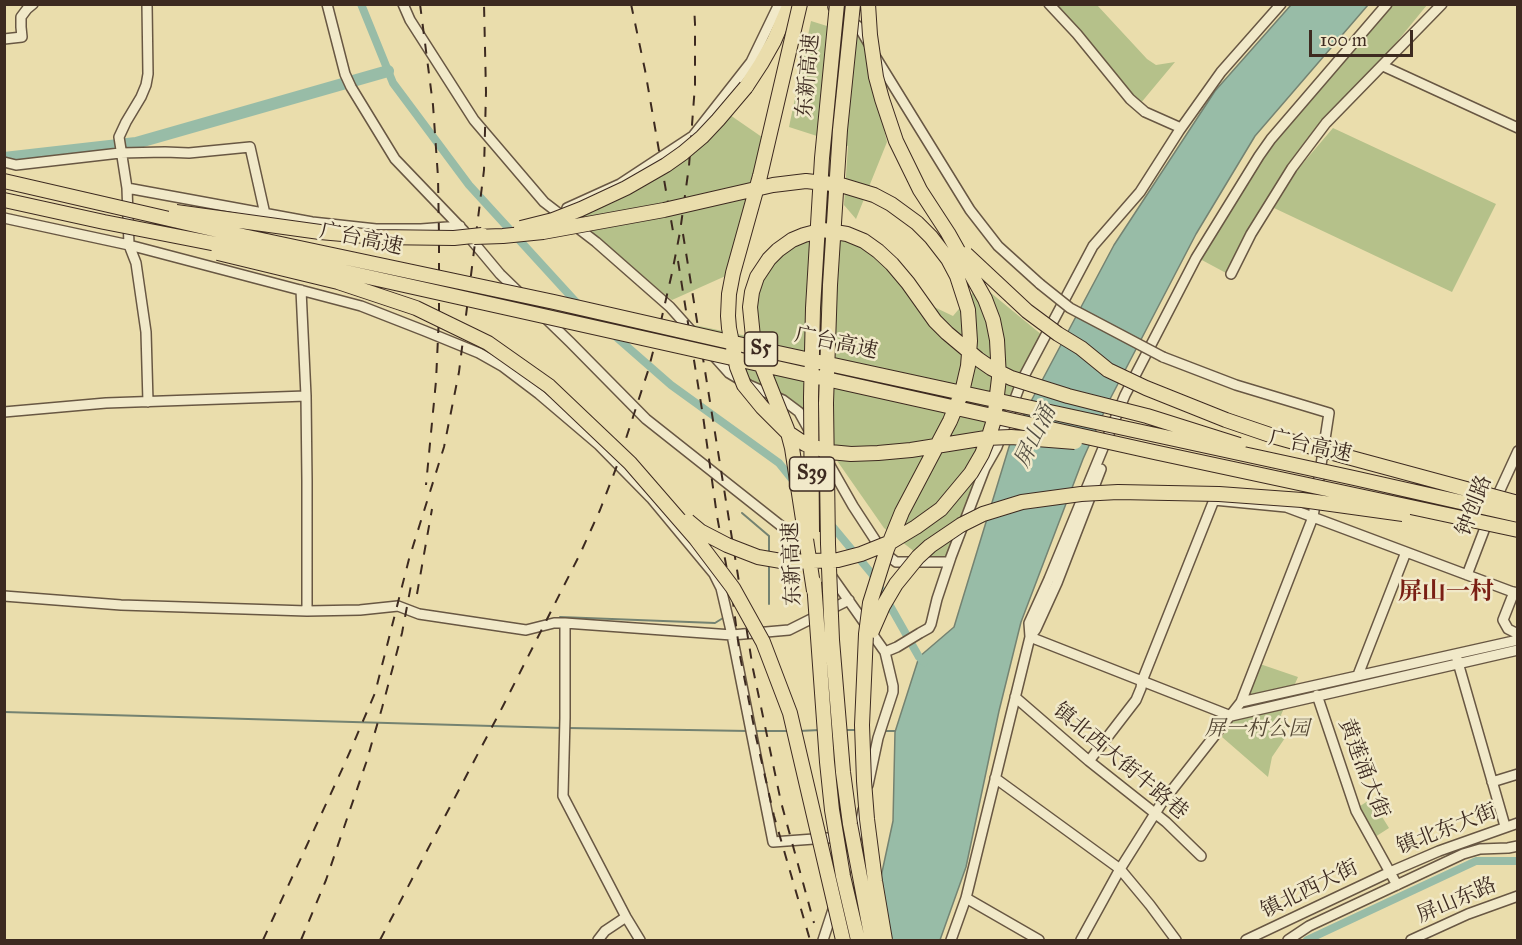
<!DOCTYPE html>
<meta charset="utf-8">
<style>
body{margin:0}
#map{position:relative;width:1522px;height:945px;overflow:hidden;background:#eaddac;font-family:"IM FELL Great Primer",serif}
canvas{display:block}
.frame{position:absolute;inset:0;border:6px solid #3d2a20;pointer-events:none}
.scale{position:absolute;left:1309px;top:30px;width:104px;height:27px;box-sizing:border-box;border:3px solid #3d2a20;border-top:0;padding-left:8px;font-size:18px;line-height:21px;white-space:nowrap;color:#3d2a20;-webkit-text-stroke:4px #f1e9c9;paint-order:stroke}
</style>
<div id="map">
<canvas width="1522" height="945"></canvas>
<div class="frame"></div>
<div class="scale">100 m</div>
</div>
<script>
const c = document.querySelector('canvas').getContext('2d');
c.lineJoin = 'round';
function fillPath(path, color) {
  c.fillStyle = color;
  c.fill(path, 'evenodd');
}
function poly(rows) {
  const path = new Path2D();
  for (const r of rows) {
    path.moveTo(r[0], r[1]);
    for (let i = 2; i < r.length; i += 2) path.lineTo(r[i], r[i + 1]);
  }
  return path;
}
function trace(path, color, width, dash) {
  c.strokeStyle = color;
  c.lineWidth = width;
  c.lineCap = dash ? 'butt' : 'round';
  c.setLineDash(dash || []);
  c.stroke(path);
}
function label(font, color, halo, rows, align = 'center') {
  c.font = font + ' "IM FELL Great Primer","Noto Serif SC",serif';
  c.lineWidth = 5;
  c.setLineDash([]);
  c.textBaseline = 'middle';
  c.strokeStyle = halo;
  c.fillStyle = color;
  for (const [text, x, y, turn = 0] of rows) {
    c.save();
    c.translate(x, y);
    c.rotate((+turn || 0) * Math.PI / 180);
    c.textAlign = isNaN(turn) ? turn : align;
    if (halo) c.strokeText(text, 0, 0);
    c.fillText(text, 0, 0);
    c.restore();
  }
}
fillPath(poly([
 [1053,5,1097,5,1147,59,1156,65,1175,62,1140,104],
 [1391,5,1427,5,1382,60,1288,166,1247,231,1226,273,1200,259,1262,159,1281,133],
 [811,21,862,37,887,142,856,219,844,205,848,146,789,127],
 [730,115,772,144,730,274,672,300,572,220,647,184,709,136],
 [1333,128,1496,204,1452,292,1274,208,1298,169],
 [808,238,850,239,883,260,909,295,953,316,980,284,1042,335,1021,372,988,450,945,558,924,559,884,528,801,409,784,395,748,379,694,325,747,336,761,278,785,249],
 [1260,664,1298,677,1281,715,1287,735,1272,757,1268,777,1222,737,1253,683],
 [1371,799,1389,828,1375,837,1357,808]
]), '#b5c18a');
const water = poly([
 [1291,5,1368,5,1255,136,1196,234,1109,401,1083,459,1021,622,999,711,966,867,940,940,850,940,876,900,893,821,895,732,919,657,954,627,1012,437,1114,245,1215,91,1291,5]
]);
fillPath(water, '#98bca7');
trace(water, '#748271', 1.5);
trace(poly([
 [742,513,769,536,769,555],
 [769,604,769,563],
 [560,617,715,623,723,618],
 [4,712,562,728],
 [568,728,748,731],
 [844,730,856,730],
 [754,731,787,731],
 [799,731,820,730],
 [883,731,895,731]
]), '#748271', 2);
trace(poly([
 [361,4,393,83,469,185,575,301,671,385,779,463,795,483],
 [813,503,872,574,919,657,924,662],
 [1307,940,1476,861,1518,861]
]), '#98bca7', 8);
trace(poly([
 [4,158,136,143,388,71]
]), '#98bca7', 12);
const minor = poly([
 [147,4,148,74,146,85,141,97,126,122,119,137,127,188,129,245,136,263,146,332,148,402],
 [327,4,345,74,351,87,395,159,464,231,500,274,570,342,646,419,785,529,808,552],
 [403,4,410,20,474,120,544,202,596,242,670,307,729,373,749,385,783,400,799,412,809,430],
 [1049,4,1077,34,1130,99,1145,112,1181,128],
 [833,7,859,27,869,44],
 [4,39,22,37,21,27,21,17,27,9,33,4],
 [875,56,970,210,998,246,1040,284],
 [1383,66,1518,128],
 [4,162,16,165,120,153,165,152,189,153,250,147,265,214],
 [127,188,312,222,376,229,421,229,460,226],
 [567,208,620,184,693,136,751,62,779,4],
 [4,218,129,245,361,306,425,331,479,353,502,366,539,394,599,445,651,498,714,574,721,588,732,635,773,842,841,837],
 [1231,274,1251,234,1292,168,1326,123,1442,4],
 [301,290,306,396,307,481,307,611],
 [4,412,106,403,306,396],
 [828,462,853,506,883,552,896,562,949,562],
 [1495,501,1518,451],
 [830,574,885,652,893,686,893,692,878,738,868,785],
 [1467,575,1488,520],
 [1514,592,1503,620,1508,629,1518,634],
 [4,596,121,605,307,611,360,610,398,606,419,614,526,630,554,623,565,623,732,635,789,630,849,600],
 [565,623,565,718,563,796,626,917,640,940],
 [1030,637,1231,716,1518,650],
 [1030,637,1036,629,1057,583,1101,469],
 [885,652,897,647,920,633,929,628,931,624,937,599,951,557,985,468,997,447,1022,380,1093,246,1140,192,1179,131,1221,72,1281,4],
 [1457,659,1505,826],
 [1358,675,1406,552],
 [1317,695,1356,811,1397,885],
 [1015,697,1089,761,1166,822,1201,856],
 [1241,702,1518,640],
 [1089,761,1136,700,1141,688,1142,681,1214,500,1286,507,1518,594],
 [995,778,1120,869,1150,905,1176,940],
 [1492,782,1518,774],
 [966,898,1039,940],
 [598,940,605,931,626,917],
 [823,940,860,827,863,810],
 [951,940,966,898,1030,637,1029,623,1049,579,1125,395,1196,258,1259,156,1271,139,1387,4],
 [1081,940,1120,869,1161,804,1241,702,1313,517,1329,413,1236,385,1163,357],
 [1246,940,1390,872,1439,851,1518,823],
 [1288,940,1309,926,1463,854,1480,849,1508,848,1518,846],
 [1411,940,1468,914,1518,896]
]);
const highway = poly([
 [746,87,761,64,774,41,790,4]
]);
trace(minor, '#685743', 12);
trace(highway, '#3d2a20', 16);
trace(minor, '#f1e9c9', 9);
trace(highway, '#eaddac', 14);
trace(poly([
 [420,4,433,105,438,177,439,236,439,316,436,381,426,485],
 [631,4,645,70,674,237],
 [683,234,753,669,781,802,814,923],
 [678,261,703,416,717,516,733,602,740,656,756,737,774,816,810,940],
 [417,594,432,509],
 [263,940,345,763,375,693,409,559,444,447,459,372,484,170,486,92,484,4],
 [301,940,326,880,366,763,382,708,402,633,412,580],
 [380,940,503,706,580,554,600,510,618,463,648,371,661,321,672,273,680,232,689,166,692,125,695,85,695,24,694,4]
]), '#3d2a20', 2, [10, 10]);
const minorBridge = poly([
 [1040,284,1070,308,1163,357]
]);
const highwayBridge = poly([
 [800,4,760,176,733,273,729,294,728,316,729,328,737,367,744,385,762,407,787,432,805,444,830,452,851,454,878,453,911,450,986,438,1011,437,1075,442],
 [853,4,840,130,830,285,826,403,828,544,832,640,843,772,850,824,872,940],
 [4,181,243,236,554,302,778,353,1354,478,1518,515],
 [4,200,104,222,247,250,1154,452,1518,530],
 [176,212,320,232,376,237,454,238,482,235],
 [521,228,553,220,581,209,626,188,666,165,683,153,702,137,718,120,746,87],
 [474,237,503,236,543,232,664,210,773,185,806,181,841,185,874,195,891,204,917,223,931,237,948,259,957,276,968,310,970,341,968,366,962,392,950,421,902,512,887,549,870,603,866,634,862,725,864,781,867,819,875,881,885,940],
 [218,253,338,282,416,308,488,343,549,386,630,463,696,539,733,588,763,642,790,713,843,940],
 [966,254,1027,311,1058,334,1081,348,1108,370,1146,388,1226,420,1276,437,1344,456,1518,503],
 [688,521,700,531,727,545,758,557,787,562,838,560,861,554,891,542,916,527,941,509,971,473,982,454,988,439,994,420,999,378,997,340,993,320,985,299,948,233,920,190,896,141,882,99,876,77,870,35,868,4],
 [812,532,811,397,813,308,822,158,837,4],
 [814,582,827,762,832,810,843,876,858,940],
 [814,591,792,448,787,429,761,364,753,337,750,307,752,292,757,277,769,259,778,250,792,240,804,235,823,230,847,234,864,241,878,251,892,264,908,283,935,321,947,333,978,359,991,368,1011,378,1068,396,1147,416,1239,445],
 [872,631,883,606,896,584,918,557,930,546,961,525,983,514,1022,502,1081,494,1118,492,1219,494,1302,500,1403,514]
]);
trace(minorBridge, '#685743', 12, []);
trace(highwayBridge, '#3d2a20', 16, []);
trace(minorBridge, '#f1e9c9', 9);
trace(highwayBridge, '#eaddac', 14);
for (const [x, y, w] of [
 [761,349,33],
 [812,474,45]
]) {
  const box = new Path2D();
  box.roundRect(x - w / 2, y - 17, w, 34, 4.5);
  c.fillStyle = '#f1e9c9';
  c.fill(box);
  trace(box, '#3d2a20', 1.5);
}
label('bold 20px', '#3d2a20', null, [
 ["S5",761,349],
 ["S39",812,474]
]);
label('21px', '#3d2a20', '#f1e9c9', [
 ["东新高速",809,76,-85],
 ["广台高速",361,240,12],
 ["广台高速",836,344,12],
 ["广台高速",1310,447,12],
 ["钟创路",1475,506,-69],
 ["东新高速",793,564,-92],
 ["镇北西大街牛路巷",1120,762,40],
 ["黄莲涌大街",1363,769,69],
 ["镇北东大街",1447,830,-21],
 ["镇北西大街",1310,890,-26],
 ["屏山东路",1457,901,-23]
]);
label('italic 21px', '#554835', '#f1e9c9', [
 ["屏一村公园",1257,730]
]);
label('italic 22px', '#544e42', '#f1e9c9', [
 ["屏山涌",1036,437,-64]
]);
label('bold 24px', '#7a1f14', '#f1e9c9', [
 ["屏山一村",1446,593]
]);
</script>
